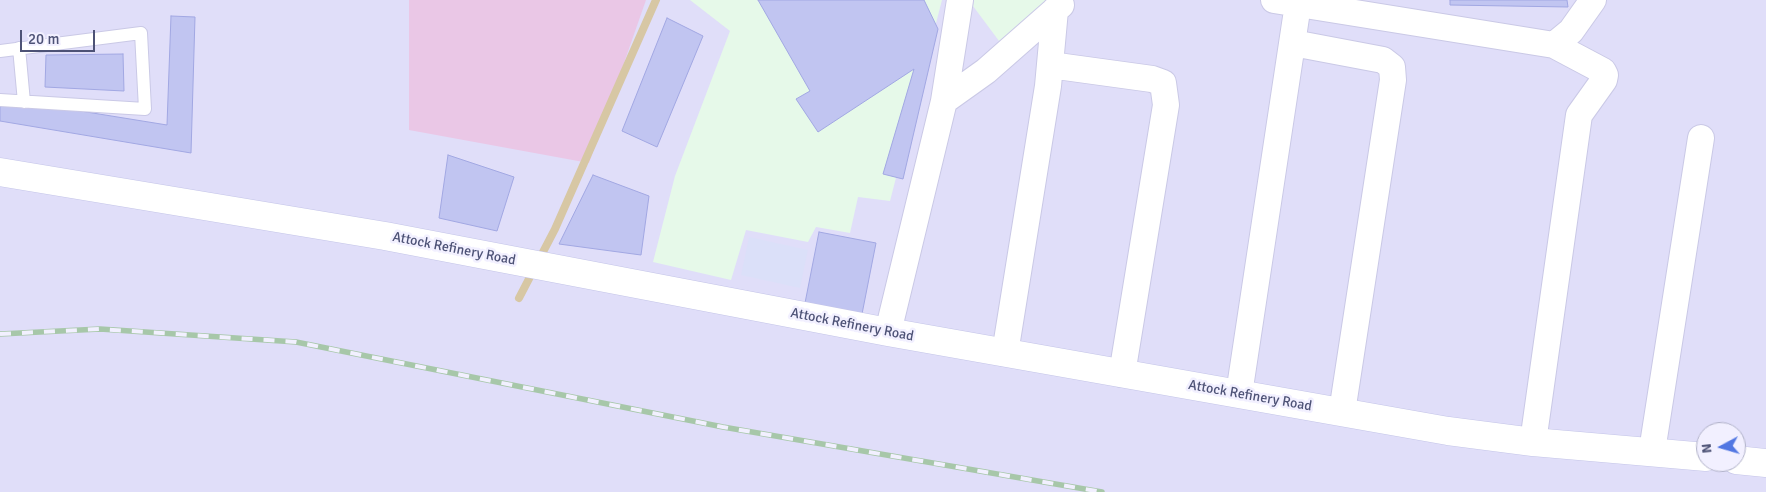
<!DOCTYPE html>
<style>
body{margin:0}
#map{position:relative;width:1766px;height:492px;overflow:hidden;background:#ece9fc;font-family:Signika,sans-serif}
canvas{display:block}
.north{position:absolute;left:1696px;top:422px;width:50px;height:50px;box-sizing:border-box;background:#f2f0ff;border:1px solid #b0b1c8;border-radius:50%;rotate:264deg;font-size:14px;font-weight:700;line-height:20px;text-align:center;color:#4d5276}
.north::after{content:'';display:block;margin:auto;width:18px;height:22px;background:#5277e2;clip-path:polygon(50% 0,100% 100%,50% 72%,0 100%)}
.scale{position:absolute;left:20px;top:30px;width:75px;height:22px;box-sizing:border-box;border:2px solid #4d5276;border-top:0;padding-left:6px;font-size:15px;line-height:18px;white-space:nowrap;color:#4d5276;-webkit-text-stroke:4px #f2f0ff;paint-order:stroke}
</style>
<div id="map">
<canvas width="1766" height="492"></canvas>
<div class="north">N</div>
<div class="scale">20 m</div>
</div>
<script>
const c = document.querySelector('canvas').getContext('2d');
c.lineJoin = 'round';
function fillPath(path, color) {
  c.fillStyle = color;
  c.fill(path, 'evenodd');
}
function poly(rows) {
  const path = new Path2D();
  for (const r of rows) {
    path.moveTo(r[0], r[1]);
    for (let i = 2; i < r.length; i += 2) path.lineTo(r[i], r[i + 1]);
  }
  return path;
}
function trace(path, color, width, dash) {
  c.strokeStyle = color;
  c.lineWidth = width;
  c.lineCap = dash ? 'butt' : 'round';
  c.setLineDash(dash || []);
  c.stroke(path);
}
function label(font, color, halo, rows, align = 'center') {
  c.font = font + ' Signika,sans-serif';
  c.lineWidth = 5;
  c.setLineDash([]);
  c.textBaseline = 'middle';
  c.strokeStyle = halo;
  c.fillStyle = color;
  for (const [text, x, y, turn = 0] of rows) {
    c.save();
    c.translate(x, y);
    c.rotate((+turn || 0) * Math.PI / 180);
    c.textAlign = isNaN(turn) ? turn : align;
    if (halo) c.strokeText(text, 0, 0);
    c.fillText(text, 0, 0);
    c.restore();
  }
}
fillPath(poly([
 [0,0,1766,0,1766,492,0,492],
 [1706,432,1736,432,1736,462,1706,462]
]), '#e0def9');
fillPath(poly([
 [749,237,808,250,800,288,741,275]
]), '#dbe0f9');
fillPath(poly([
 [690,0,942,0,890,201,858,197,850,233,816,227,808,242,746,230,731,280,653,262,675,176,730,31],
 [974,0,1048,0,1039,10,999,41,973,6]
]), '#e6f9e9');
fillPath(poly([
 [409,0,646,0,589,163,409,130]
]), '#eac7e6');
trace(poly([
 [519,298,555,229,656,0]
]), '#d7c7a4', 8);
const building = poly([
 [758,0,924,0,938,29,903,179,883,174,914,69,818,132,796,99,810,91,758,0],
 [1450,0,1567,0,1568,7,1450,5,1450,0],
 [171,16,195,17,191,153,0,121,0,98,167,125,171,16],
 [667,18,703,36,657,147,622,131,667,18],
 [123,54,124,91,45,87,46,55,123,54],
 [448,155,514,177,497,231,439,218,448,155],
 [593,175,649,196,641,255,559,244,593,175],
 [819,232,876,243,862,314,805,303,819,232]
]);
fillPath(building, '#c1c5f1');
trace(building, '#a2a8e3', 1);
const lane = poly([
 [19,48,24,102],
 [0,51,141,33,145,109,0,100]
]);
const street = poly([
 [1274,0,1554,45,1571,31,1593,0],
 [1293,43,1383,60,1392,67,1393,80,1342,412],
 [1050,65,1152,79,1163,83,1166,105,1122,374],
 [944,101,986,71,1061,5],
 [888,332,944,101,960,0],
 [1005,353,1048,86,1055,10],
 [1239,394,1298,4],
 [1533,442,1579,115,1604,80,1605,75,1603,71,1554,45],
 [1652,451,1701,138]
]);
const secondary = poly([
 [0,172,385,236,888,332,1448,431,1533,442,1706,457],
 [1736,460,1766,463]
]);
trace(lane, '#cac9e6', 14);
trace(street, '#cac9e6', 28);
trace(secondary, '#c4c5e8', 29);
trace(lane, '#fff', 12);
trace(street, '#fff', 26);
trace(secondary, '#fff', 28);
const rail = poly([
 [0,334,100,329,296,342,723,427,1102,492]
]);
trace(rail, '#a7c7a9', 5.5);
trace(rail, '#f2f0ff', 4, [11]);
label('14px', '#4d5276', '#f2f0ff', [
 ["Attock Refinery Road",454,249,11],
 ["Attock Refinery Road",852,325,11],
 ["Attock Refinery Road",1250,396,10]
]);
</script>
